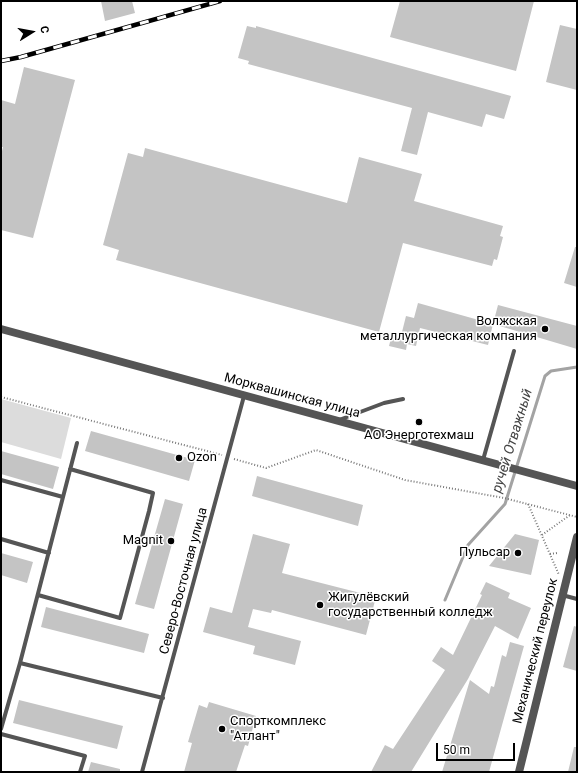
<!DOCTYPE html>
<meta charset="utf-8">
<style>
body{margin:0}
#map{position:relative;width:578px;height:773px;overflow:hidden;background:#fff;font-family:Roboto,sans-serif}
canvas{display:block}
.frame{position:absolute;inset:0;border:2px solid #000;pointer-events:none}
.north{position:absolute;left:12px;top:12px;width:40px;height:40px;-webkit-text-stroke:3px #fff;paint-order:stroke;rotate:79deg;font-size:11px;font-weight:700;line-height:16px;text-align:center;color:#000}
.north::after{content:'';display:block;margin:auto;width:14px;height:18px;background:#000;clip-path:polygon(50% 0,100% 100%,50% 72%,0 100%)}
.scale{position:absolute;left:436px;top:743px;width:79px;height:18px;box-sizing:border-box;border:2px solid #000;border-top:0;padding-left:5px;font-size:12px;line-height:14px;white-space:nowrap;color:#000;-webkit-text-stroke:3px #fff;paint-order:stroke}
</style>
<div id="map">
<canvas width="578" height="773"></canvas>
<div class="frame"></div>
<div class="north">С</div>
<div class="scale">50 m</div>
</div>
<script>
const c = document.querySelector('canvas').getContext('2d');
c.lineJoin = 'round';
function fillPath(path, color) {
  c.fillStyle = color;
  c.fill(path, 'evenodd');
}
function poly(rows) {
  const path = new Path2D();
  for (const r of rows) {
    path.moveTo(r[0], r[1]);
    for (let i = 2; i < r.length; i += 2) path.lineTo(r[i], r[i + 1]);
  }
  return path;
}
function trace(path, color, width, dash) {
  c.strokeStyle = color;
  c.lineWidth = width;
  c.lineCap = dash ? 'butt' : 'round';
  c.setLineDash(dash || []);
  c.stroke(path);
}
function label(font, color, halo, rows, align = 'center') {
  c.font = font + ' Roboto,sans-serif';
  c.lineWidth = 3;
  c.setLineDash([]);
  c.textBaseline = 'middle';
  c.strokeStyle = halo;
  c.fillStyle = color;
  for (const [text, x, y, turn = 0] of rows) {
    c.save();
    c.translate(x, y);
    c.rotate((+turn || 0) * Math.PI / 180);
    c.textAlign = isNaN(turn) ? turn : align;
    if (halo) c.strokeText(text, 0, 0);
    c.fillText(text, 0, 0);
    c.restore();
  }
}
fillPath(poly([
 [1,399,71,418,61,459,1,442]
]), '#dcdcdc');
trace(poly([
 [445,600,468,545,505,504,545,376,551,371,577,367]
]), '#a3a3a3', 3);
fillPath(poly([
 [101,1,132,1,135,13,105,21],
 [400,1,534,1,516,71,390,37],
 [560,25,577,29,577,90,546,82],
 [247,26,256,28,256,26,511,96,504,119,486,114,482,127,428,112,417,155,401,151,412,108,248,64,249,61,238,58],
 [24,67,75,80,33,238,1,230,1,155,3,147,1,147,1,100,15,104],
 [145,148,347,203,359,157,422,174,414,201,503,226,500,236,503,237,497,260,494,259,492,266,403,243,379,332,116,260,119,250,103,245,128,153,143,157],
 [575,247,577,247,577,287,564,283],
 [418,303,493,324,488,345,420,328,416,346,407,344,406,350,389,346,391,338,400,340,406,316,414,318],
 [498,305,577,326,577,349,493,324],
 [91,431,195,460,189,481,85,451],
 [1,451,59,467,53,489,1,474],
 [257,476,363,505,358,526,252,496],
 [165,499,183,504,154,609,135,604],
 [253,534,290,544,282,573,376,597,366,635,272,610,271,613,253,609,248,627,301,641,295,665,253,654,255,646,203,632,210,607,232,613],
 [515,534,539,540,531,575,489,566],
 [1,553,33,562,27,583,1,575],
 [486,582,510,593,508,598,531,608,518,639,495,626,468,679,411,772,371,772,385,745,393,749,445,670,432,661,441,647,453,655,482,595,480,594],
 [46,607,149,634,144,653,41,627],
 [574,626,577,627,577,671,563,667],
 [510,642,524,646,489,772,442,772,470,680,489,694,491,686,494,687,502,655,506,657],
 [19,700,123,726,117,749,13,723],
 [209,702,256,716,248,746,245,745,236,772,184,772,192,743,188,742,199,705,207,708],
 [574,747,577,747,577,772,568,772],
 [91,762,120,769,120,772,88,772]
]), '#c4c4c4');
trace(poly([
 [1,397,222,455],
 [234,459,266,468,316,450,405,480,504,498,577,517],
 [528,504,559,575],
 [542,535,570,515],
 [550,554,557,553]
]), '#777', 2, [1, 2]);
trace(poly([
 [339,420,384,403,403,399],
 [483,460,514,351],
 [1,480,63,497],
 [1,539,49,553],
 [38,595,120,618,149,511,153,493,70,469],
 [562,595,577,599],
 [20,663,163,698],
 [1,729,20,663,77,443],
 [1,734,85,756,80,772],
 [142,772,244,396]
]), '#555', 4);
trace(poly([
 [1,329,577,486],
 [519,772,577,537]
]), '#555', 8);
const rail = poly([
 [1,61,21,57,220,1]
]);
trace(rail, '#000', 4.5);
trace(rail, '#fff', 3, [9]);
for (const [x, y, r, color] of [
 [545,329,4,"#000"],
 [419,422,4,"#000"],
 [179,458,4,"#000"],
 [171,541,4,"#000"],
 [518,553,4,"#000"],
 [320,605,4,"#000"],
 [222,729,4,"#000"]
]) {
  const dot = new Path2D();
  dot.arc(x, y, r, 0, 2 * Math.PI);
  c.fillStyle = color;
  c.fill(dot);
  trace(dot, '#fff', 1.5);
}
label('13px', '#000', '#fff', [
 ["Волжская",537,322],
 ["металлургическая компания",537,337],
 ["АО Энерготехмаш",419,436,"center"],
 ["Ozon",187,458,"left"],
 ["Magnit",163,541],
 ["Пульсар",510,553],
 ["Жигулёвский",328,598,"left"],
 ["государственный колледж",328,613,"left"],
 ["Спорткомплекс",230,722,"left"],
 ["\"Атлант\"",230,737,"left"]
], 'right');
label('13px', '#000', '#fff', [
 ["Морквашинская улица",292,396,15],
 ["Северо-Восточная улица",184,581,-75],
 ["Механический переулок",536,651,-76]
]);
label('italic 14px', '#444', '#fff', [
 ["ручей Отважный",513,441,-73]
]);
</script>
